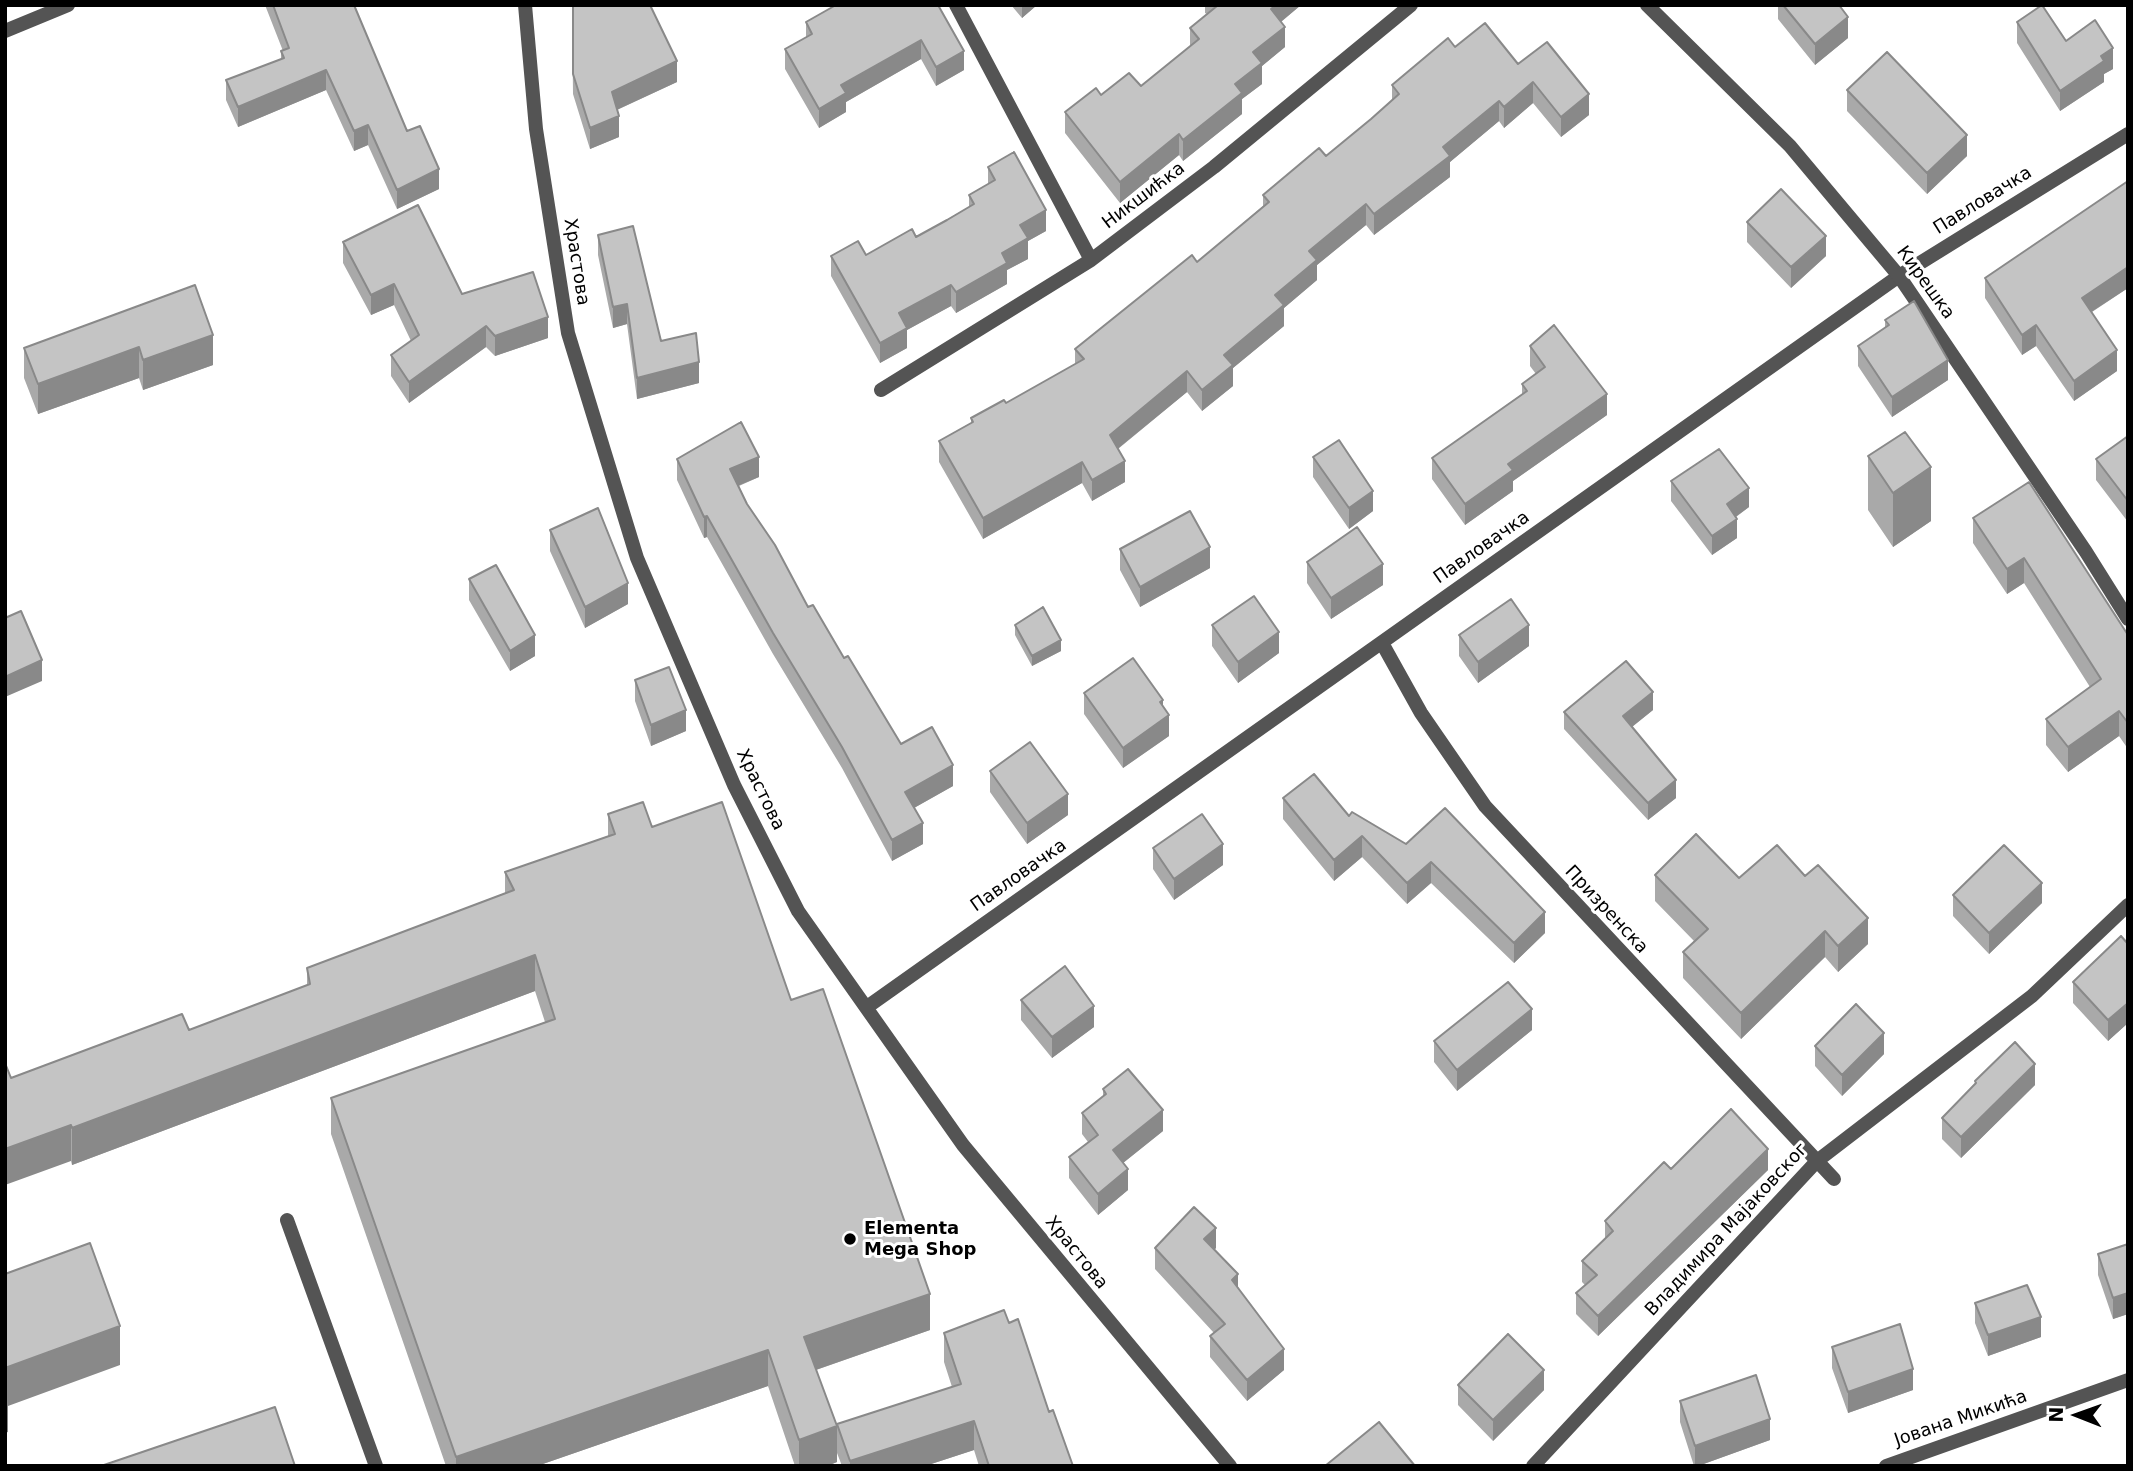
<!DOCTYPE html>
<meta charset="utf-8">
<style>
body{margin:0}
#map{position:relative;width:2133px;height:1471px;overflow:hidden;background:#fff;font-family:"DejaVu Sans",sans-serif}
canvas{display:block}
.frame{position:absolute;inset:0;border:7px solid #000;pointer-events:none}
.north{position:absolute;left:2042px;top:1380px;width:70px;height:70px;-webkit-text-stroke:5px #fff;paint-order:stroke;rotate:271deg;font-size:19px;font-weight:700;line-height:28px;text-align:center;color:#000}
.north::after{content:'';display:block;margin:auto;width:24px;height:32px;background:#000;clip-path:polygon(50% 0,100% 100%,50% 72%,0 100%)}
</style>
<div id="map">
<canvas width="2133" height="1471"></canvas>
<div class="frame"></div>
<div class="north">N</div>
</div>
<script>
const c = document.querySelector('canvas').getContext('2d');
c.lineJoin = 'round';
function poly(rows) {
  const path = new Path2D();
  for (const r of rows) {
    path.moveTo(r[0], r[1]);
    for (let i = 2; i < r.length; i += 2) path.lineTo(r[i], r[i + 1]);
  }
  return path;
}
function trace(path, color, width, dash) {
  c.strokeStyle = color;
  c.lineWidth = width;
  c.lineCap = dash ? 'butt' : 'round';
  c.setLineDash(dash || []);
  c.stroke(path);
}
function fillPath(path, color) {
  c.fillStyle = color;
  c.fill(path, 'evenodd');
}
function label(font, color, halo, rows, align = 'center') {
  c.font = font + ' "DejaVu Sans",sans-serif';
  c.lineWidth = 6;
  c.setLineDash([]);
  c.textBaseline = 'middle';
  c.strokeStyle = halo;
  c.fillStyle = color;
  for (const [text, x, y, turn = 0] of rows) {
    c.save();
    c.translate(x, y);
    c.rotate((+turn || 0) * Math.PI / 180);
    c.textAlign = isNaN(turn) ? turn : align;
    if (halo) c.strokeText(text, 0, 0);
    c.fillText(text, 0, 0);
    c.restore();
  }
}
trace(poly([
 [287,1220,376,1466]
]), '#545454', 14);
trace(poly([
 [525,5,536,129,568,333,637,558,734,785,798,911,963,1145,1230,1466],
 [956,5,1091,260],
 [5,31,68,5],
 [881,390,1091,260,1214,167,1411,5],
 [1382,643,1421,713,1485,806,1834,1179],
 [867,1007,1899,276,2128,134],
 [1533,1466,1817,1161,2032,996,2128,905]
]), '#545454', 14);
trace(poly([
 [1647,5,1790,146,1899,276,2086,552,2128,619],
 [1886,1466,2128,1380]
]), '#545454', 14);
fillPath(poly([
 [265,5,354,5,407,131,439,189,397,209,368,145,354,151,326,90,238,127,226,100,226,80,281,59,281,51,283,51],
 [572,5,677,82,617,110,619,137,590,149,573,94],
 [938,5,964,70,936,86,921,59,846,102,846,112,819,128,785,69,785,49,806,37,806,22],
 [1011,5,1037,5,1022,18],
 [1205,5,1301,5,1281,22,1285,47,1262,66,1262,84,1242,99,1242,114,1183,161,1179,155,1120,203,1065,133,1065,112,1101,95,1141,86,1190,46,1190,28,1207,14,1205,13],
 [1778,5,1839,5,1848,38,1815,65,1778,19],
 [2017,22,2066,41,2113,69,2104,74,2104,82,2060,111,2017,43],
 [1455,47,1518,64,1589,115,1561,137,1533,103,1504,128,1499,121,1450,162,1450,177,1374,235,1366,225,1317,265,1317,280,1284,308,1284,326,1233,368,1233,386,1202,411,1187,392,1118,449,1125,482,1092,501,1082,483,983,539,939,462,939,441,971,423,971,418,1006,403,1075,364,1075,349,1197,262,1263,206,1263,195,1326,156,1371,119,1392,101,1392,85],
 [1847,90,1967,156,1927,194,1847,111],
 [988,167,1046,231,1028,241,1028,259,1007,270,1007,284,956,313,951,306,907,330,907,348,880,363,831,276,831,256,866,255,916,237,969,207,969,195,988,184],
 [2128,181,2128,288,2092,312,2117,371,2074,401,2036,346,2022,355,1985,298,1985,278],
 [1747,222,1826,256,1791,288,1747,242],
 [598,235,661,341,699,383,637,399,627,324,613,328,598,255],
 [343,242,462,294,548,338,495,356,486,347,409,403,391,376,391,355,411,341,394,305,371,315,343,263],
 [1885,320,1948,380,1892,417,1858,366,1858,346,1885,328],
 [213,335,213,365,143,390,139,378,38,414,24,378,24,348],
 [1530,346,1607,415,1513,481,1513,491,1465,525,1432,479,1432,458,1522,394,1522,384,1536,374,1530,366],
 [2128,436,2128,522,2096,480,2096,459],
 [1868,456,1931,521,1893,547,1868,510],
 [1313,457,1373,511,1349,529,1313,477],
 [677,459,759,477,739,486,747,504,808,607,844,658,901,744,953,786,914,808,923,844,892,861,842,768,773,654,707,537,704,538,677,480],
 [1671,481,1749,507,1736,517,1737,538,1712,555,1671,501],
 [1973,518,2128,635,2128,749,2119,736,2068,772,2046,745,2046,719,2090,687,2024,583,2007,594,1973,543],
 [550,530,628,604,585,628,550,551],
 [1120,549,1210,568,1140,607,1120,570],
 [1307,562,1383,585,1331,619,1307,583],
 [469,579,535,656,510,671,469,600],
 [1015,625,1061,651,1032,666,1015,635],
 [1212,625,1279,653,1238,683,1212,646],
 [1459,635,1529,646,1478,683,1459,656],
 [635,680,686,731,651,746,635,701],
 [1084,693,1163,707,1169,736,1123,768,1084,714],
 [1653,710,1632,727,1676,798,1648,820,1564,729,1564,712],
 [990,771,1068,815,1027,844,990,792],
 [1283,798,1349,816,1352,812,1545,933,1514,963,1431,883,1407,904,1362,857,1334,881,1283,819],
 [608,814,652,827,791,1000,930,1330,816,1370,837,1462,827,1466,795,1466,768,1386,537,1466,446,1466,331,1134,331,1098,545,1022,535,991,72,1165,71,1161,11,1078,189,1030,307,985,307,968,505,893,505,872,608,836],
 [1153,848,1223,865,1174,900,1153,869],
 [1655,875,1739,878,1868,944,1838,972,1825,957,1741,1039,1683,978,1683,952,1694,941,1655,901],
 [1953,895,2042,903,1989,954,1953,916],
 [2128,944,2128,1023,2108,1041,2073,1003,2073,982],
 [1021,1000,1094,1027,1052,1058,1021,1020],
 [1532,1030,1457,1091,1434,1062,1434,1041],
 [1815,1046,1884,1054,1842,1096,1815,1066],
 [1975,1081,2035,1085,1961,1158,1942,1139,1942,1118,1975,1084],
 [1103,1089,1163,1131,1123,1163,1128,1190,1098,1215,1069,1178,1069,1157,1088,1142,1082,1134,1082,1113,1103,1096],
 [1671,1169,1768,1170,1598,1336,1576,1314,1576,1293,1585,1285,1582,1282,1582,1261,1605,1239,1605,1221],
 [2128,1244,2128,1314,2113,1319,2098,1275,2098,1254],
 [1155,1248,1216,1248,1214,1250,1238,1287,1284,1370,1247,1401,1210,1357,1210,1336,1214,1333,1155,1269],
 [1975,1303,2041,1337,1988,1356,1975,1323],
 [1009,1323,1073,1466,979,1466,974,1450,925,1466,842,1466,837,1453,837,1424,952,1387,944,1362,944,1333],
 [1832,1347,1913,1390,1848,1413,1832,1368],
 [1458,1385,1544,1390,1493,1441,1458,1405],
 [1680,1401,1770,1440,1698,1466,1694,1466,1680,1422]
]), '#a9a9a9');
fillPath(poly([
 [1022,5,1037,5,1022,18],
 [1276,5,1301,5,1271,30,1271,9],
 [1848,17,1848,38,1815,65,1815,44],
 [1285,27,1285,47,1262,66,1262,84,1242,99,1242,114,1183,161,1183,140,1235,84,1253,52],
 [921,40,921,59,846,102,846,112,819,128,819,109,841,85],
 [2113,48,2113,69,2104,74,2104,82,2060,111,2060,91,2101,56],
 [964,51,964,70,936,86,936,67],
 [677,61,677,82,612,112,612,92],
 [326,70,326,90,238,127,238,107],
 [1533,82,1533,103,1504,128,1504,107],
 [1589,94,1589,115,1561,137,1561,117],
 [1499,101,1499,121,1450,162,1450,177,1374,235,1374,214,1443,147],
 [619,116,619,137,590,149,590,128],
 [368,125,368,145,354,151,354,131],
 [1179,134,1179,155,1120,203,1120,182],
 [1967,135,1967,156,1927,194,1927,173],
 [439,169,439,189,397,209,397,190],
 [1366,204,1366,225,1317,265,1317,280,1284,308,1284,326,1233,368,1233,386,1202,411,1202,390,1224,355,1275,295,1309,251],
 [1046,210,1046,231,1028,241,1028,259,1007,270,1007,284,956,313,956,292,1002,253,1020,225],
 [1826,236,1826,256,1791,288,1791,267],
 [2128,267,2128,288,2082,318,2082,298],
 [394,284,394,305,371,315,371,295],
 [951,285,951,306,907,330,907,348,880,363,880,343,899,313],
 [627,304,627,324,613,328,613,307],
 [548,317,548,338,495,356,495,336],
 [2036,325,2036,346,2022,355,2022,335],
 [486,326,486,347,409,403,409,382],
 [213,335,213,365,143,390,143,360],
 [139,347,139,378,38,414,38,384],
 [2117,350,2117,371,2074,401,2074,381],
 [1948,360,1948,380,1892,417,1892,397],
 [699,362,699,383,637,399,637,378],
 [1187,371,1187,392,1110,455,1110,435],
 [1607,394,1607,415,1513,481,1513,491,1465,525,1465,504,1508,464],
 [759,457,759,477,730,489,730,469],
 [1125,461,1125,482,1092,501,1092,480],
 [1082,462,1082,483,983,539,983,518],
 [1931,467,1931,521,1893,547,1893,493],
 [1749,488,1749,507,1727,523,1727,504],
 [1373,491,1373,511,1349,529,1349,508],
 [707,516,707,537,704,538,704,517],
 [1737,519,1737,538,1712,555,1712,536],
 [1210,547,1210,568,1140,607,1140,587],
 [2024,558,2024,583,2007,594,2007,569],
 [1383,564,1383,585,1331,619,1331,598],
 [628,583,628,604,585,628,585,607],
 [1529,625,1529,646,1478,683,1478,662],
 [1279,632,1279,653,1238,683,1238,662],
 [535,635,535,656,510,671,510,651],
 [1061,640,1061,651,1032,666,1032,656],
 [42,660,42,681,5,697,5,677],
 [1653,692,1653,710,1623,734,1623,716],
 [1163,700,1163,720,1169,715,1169,736,1123,768,1123,748,1160,702],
 [686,710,686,731,651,746,651,725],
 [2119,711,2119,736,2068,772,2068,747],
 [953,765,953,786,905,813,905,792],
 [1676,780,1676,798,1648,820,1648,803],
 [1068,794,1068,815,1027,844,1027,823],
 [923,823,923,844,892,861,892,840],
 [1362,836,1362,857,1334,881,1334,860],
 [1223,844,1223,865,1174,900,1174,879],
 [1431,862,1431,883,1407,904,1407,883],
 [2042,883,2042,903,1989,954,1989,933],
 [1545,912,1545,933,1514,963,1514,943],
 [1868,918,1868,944,1838,972,1838,946],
 [1825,931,1825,957,1741,1039,1741,1013],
 [535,955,535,991,72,1165,72,1128],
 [2128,1003,2128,1023,2108,1041,2108,1020],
 [1094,1006,1094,1027,1052,1058,1052,1037],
 [1532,1009,1532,1030,1457,1091,1457,1070],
 [1884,1033,1884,1054,1842,1096,1842,1075],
 [2035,1064,2035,1085,1961,1158,1961,1137],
 [1163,1110,1163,1131,1113,1171,1113,1150],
 [71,1125,71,1161,5,1185,5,1149],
 [1768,1149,1768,1170,1598,1336,1598,1316],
 [1128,1169,1128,1190,1098,1215,1098,1194],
 [1216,1228,1216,1248,1204,1260,1204,1239],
 [1238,1274,1238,1294,1232,1280],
 [2128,1293,2128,1314,2113,1319,2113,1298],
 [930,1294,930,1330,804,1374,804,1337],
 [2041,1317,2041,1337,1988,1356,1988,1335],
 [120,1326,120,1365,8,1406,8,1432,5,1433,5,1368],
 [1284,1349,1284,1370,1247,1401,1247,1380],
 [768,1350,768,1386,537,1466,456,1466,456,1457],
 [1913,1369,1913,1390,1848,1413,1848,1392],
 [1544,1370,1544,1390,1493,1441,1493,1420],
 [1770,1419,1770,1440,1698,1466,1695,1466,1695,1446],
 [974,1421,974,1450,925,1466,850,1466,850,1461],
 [837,1426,837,1462,827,1466,799,1466,799,1440]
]), '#898989');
const building = poly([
 [273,5,354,5,407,131,420,126,439,169,397,190,368,125,354,131,326,70,238,107,226,80,284,58,281,51,289,48,273,5],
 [573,5,650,5,677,61,612,92,619,116,590,128,573,74,573,5],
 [836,5,938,5,964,51,936,67,921,40,841,85,846,93,819,109,785,49,812,34,806,22,836,5],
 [1216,5,1276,5,1271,9,1285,27,1253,52,1262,63,1235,84,1242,93,1183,140,1179,134,1120,182,1065,112,1096,88,1101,95,1129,73,1141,86,1199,39,1190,28,1217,6,1216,5],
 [1783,5,1839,5,1848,17,1815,44,1783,5],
 [2042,5,2066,41,2095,20,2113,48,2101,56,2104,61,2060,91,2017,22,2042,5],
 [1485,23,1518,64,1547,42,1589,94,1561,117,1533,82,1504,107,1499,101,1443,147,1450,156,1374,214,1366,204,1309,251,1317,260,1275,295,1284,305,1224,355,1233,365,1202,390,1187,371,1110,435,1125,461,1092,480,1082,462,983,518,939,441,973,422,971,418,1004,400,1006,403,1084,359,1075,349,1192,255,1197,262,1269,202,1263,195,1319,148,1326,156,1371,119,1399,94,1392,85,1448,38,1455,47,1485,23],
 [1887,52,1967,135,1927,173,1847,90,1887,52],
 [1014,152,1046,210,1020,225,1028,238,1002,253,1007,263,956,292,951,285,899,313,907,328,880,343,831,256,858,241,866,255,912,229,916,237,947,220,974,204,969,195,995,180,988,167,1014,152],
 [2128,181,2128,267,2082,298,2117,350,2074,381,2036,325,2022,335,1985,278,2128,181],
 [1781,189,1826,236,1791,267,1747,222,1781,189],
 [418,205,462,294,533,272,548,317,495,336,486,326,409,382,391,355,419,335,394,284,371,295,343,242,418,205],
 [633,226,661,341,696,333,699,362,637,378,627,304,613,307,598,235,633,226],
 [195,285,213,335,143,360,139,347,38,384,24,348,195,285],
 [1914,301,1948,360,1892,397,1858,346,1889,325,1885,320,1914,301],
 [1554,325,1607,394,1508,464,1513,470,1465,504,1432,458,1527,391,1522,384,1545,367,1530,346,1554,325],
 [741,422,759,457,730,469,747,504,775,545,808,607,813,605,844,658,848,656,901,744,932,727,953,765,905,792,923,823,892,840,842,747,773,633,707,516,704,517,677,459,741,422],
 [1905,432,1931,467,1893,493,1868,456,1905,432],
 [2128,436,2128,501,2096,459,2128,436],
 [1339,440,1373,491,1349,508,1313,457,1339,440],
 [1719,449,1749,488,1727,504,1737,519,1712,536,1671,481,1719,449],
 [2029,482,2128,635,2128,723,2119,711,2068,747,2046,719,2101,679,2024,558,2007,569,1973,518,2029,482],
 [598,508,628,583,585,607,550,530,598,508],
 [1190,511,1210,547,1140,587,1120,549,1190,511],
 [1357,527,1383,564,1331,598,1307,562,1357,527],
 [496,565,535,635,510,651,469,579,496,565],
 [1254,596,1279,632,1238,662,1212,625,1254,596],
 [1511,599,1529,625,1478,662,1459,635,1511,599],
 [1043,607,1061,640,1032,656,1015,625,1043,607],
 [21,611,42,660,5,677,5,618,21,611],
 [1133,658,1163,700,1160,702,1169,715,1123,748,1084,693,1133,658],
 [1626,661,1653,692,1623,716,1676,780,1648,803,1564,712,1626,661],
 [669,667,686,710,651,725,635,680,669,667],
 [1030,742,1068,794,1027,823,990,771,1030,742],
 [1314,774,1349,816,1352,812,1406,844,1445,808,1545,912,1514,943,1431,862,1407,883,1362,836,1334,860,1283,798,1314,774],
 [643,802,652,827,722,802,791,1000,823,989,930,1294,804,1337,837,1426,799,1440,768,1350,456,1457,331,1098,555,1019,535,955,72,1128,71,1125,5,1149,5,1063,11,1078,182,1014,189,1030,310,984,307,968,514,890,505,872,615,834,608,814,643,802],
 [1202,814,1223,844,1174,879,1153,848,1202,814],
 [1696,834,1739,878,1777,845,1805,876,1818,865,1868,918,1838,946,1825,931,1741,1013,1683,952,1708,929,1655,875,1696,834],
 [2004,845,2042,883,1989,933,1953,895,2004,845],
 [2121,936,2128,944,2128,1003,2108,1020,2073,982,2121,936],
 [1065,966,1094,1006,1052,1037,1021,1000,1065,966],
 [1508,982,1532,1009,1457,1070,1434,1041,1508,982],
 [1856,1004,1884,1033,1842,1075,1815,1046,1856,1004],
 [2015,1042,2035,1064,1961,1137,1942,1118,1976,1083,1975,1081,2015,1042],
 [1128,1069,1163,1110,1113,1150,1128,1169,1098,1194,1069,1157,1098,1135,1082,1113,1106,1094,1103,1089,1128,1069],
 [1731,1109,1768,1149,1598,1316,1576,1293,1597,1275,1582,1261,1613,1231,1605,1221,1664,1162,1671,1169,1731,1109],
 [1194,1207,1216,1228,1204,1239,1238,1274,1232,1280,1284,1349,1247,1380,1210,1336,1225,1324,1155,1248,1194,1207],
 [90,1243,120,1326,5,1368,5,1274,90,1243],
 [2128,1244,2128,1293,2113,1298,2098,1254,2128,1244],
 [2027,1285,2041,1317,1988,1335,1975,1303,2027,1285],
 [1004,1310,1009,1323,1018,1319,1049,1412,1053,1410,1073,1466,989,1466,974,1421,850,1461,837,1424,961,1384,944,1333,1004,1310],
 [1900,1324,1913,1369,1848,1392,1832,1347,1900,1324],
 [1508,1334,1544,1370,1493,1420,1458,1385,1508,1334],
 [1756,1375,1770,1419,1695,1446,1680,1401,1756,1375],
 [275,1407,295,1466,101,1466,275,1407],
 [1379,1422,1415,1466,1325,1466,1379,1422]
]);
fillPath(building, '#c4c4c4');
trace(building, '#898989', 2);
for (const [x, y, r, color] of [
 [850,1239,7,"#000"]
]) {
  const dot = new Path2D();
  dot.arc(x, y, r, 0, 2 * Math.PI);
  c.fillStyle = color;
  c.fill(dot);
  trace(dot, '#fff', 2.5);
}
label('18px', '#000', '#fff', [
 ["Никшићка",1144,196,-37],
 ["Павловачка",1983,201,-32],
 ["Храстова",576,262,81],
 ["Кирешка",1925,283,54],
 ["Павловачка",1482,548,-35],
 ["Храстова",760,790,64],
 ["Павловачка",1019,876,-35],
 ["Призренска",1606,910,47],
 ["Владимира Мајаковског",1727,1230,-47],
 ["Храстова",1076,1253,51],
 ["Јована Микића",1961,1419,-19]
]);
label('bold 18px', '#000', '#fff', [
 ["Elementa",864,1229],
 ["Mega Shop",864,1250]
], 'left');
</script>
